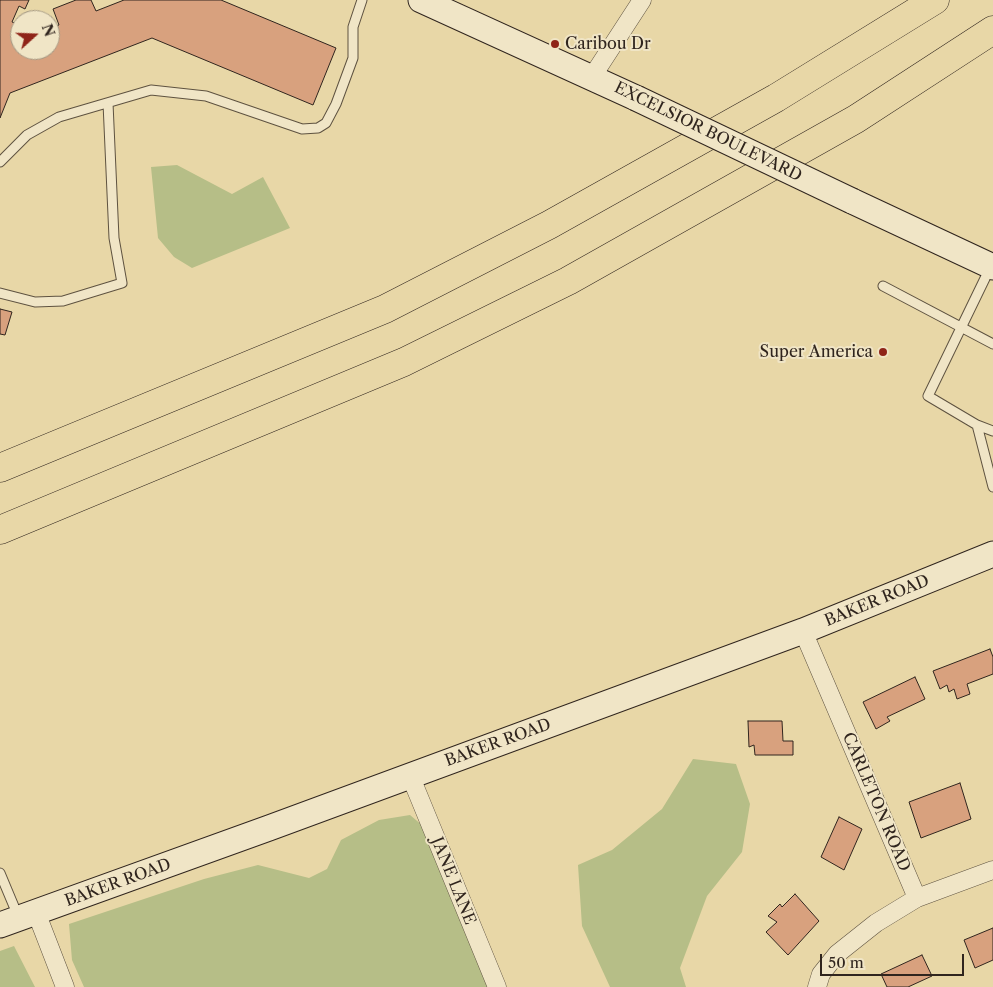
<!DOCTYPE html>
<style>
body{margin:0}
#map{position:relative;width:993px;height:987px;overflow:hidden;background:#e8d7a7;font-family:"Libre Caslon Text",serif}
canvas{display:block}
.north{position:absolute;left:10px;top:10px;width:50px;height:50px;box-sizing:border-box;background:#f0e5c6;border:1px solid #a39883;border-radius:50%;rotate:70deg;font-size:14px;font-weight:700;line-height:20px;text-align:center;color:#30251e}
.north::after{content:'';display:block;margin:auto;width:18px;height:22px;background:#8f2418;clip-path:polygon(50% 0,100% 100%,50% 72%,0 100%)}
.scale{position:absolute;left:820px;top:954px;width:144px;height:22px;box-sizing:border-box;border:2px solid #30251e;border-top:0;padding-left:6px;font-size:15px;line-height:18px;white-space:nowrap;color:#30251e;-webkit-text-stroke:4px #f0e5c6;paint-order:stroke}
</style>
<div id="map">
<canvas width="993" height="987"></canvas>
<div class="north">N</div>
<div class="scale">50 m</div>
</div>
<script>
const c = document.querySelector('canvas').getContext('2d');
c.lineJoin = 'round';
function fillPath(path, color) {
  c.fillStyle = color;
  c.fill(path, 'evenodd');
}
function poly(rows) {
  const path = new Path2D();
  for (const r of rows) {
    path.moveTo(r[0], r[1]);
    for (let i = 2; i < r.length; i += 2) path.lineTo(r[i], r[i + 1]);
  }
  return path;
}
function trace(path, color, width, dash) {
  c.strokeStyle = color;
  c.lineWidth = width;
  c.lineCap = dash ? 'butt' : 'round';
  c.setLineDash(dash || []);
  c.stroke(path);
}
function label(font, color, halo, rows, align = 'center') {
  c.font = font + ' "Libre Caslon Text",serif';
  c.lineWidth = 4;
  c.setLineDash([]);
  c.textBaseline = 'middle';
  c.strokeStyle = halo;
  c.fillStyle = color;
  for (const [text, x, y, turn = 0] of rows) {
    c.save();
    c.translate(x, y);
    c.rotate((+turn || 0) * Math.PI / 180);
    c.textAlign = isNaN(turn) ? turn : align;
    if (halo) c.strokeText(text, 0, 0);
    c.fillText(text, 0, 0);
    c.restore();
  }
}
fillPath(poly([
 [177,165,232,194,263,177,290,228,192,268,174,257,158,238,151,167],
 [693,759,736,764,750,804,742,852,707,896,680,968,686,987,610,987,582,926,578,865,612,850,662,809],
 [410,815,435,836,497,987,84,987,72,960,69,924,204,879,258,865,309,878,327,869,341,840,379,820],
 [14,946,35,987,0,987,0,951]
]), '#b6be87');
const building = poly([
 [0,0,29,0,25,9,19,6,12,22,20,25,20,50,50,50,50,28,59,25,53,9,76,0,91,0,96,11,124,0,221,0,336,48,313,105,152,38,10,93,0,118,0,0],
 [0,309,12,312,5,335,0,334,0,309],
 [990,649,993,657,993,674,967,684,970,694,957,699,954,689,949,692,947,685,940,689,933,671,990,649],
 [915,677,925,699,887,717,890,721,876,729,863,702,915,677],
 [748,721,782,721,783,741,793,741,793,755,755,755,754,745,749,747,748,721],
 [960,783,971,819,921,838,909,802,960,783],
 [839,817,862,829,844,870,821,857,839,817],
 [795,894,819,921,788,955,766,932,777,922,768,916,780,904,782,907,795,894],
 [993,928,993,960,975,968,964,940,993,928],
 [922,955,932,976,908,987,887,987,881,974,922,955]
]);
fillPath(building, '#d8a17e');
trace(building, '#30251e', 1);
const lane = poly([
 [0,162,27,135,59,117,151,90,206,96,302,129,318,128,326,123,336,104,353,58,353,27,362,0],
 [883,286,993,344],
 [0,293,35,302,63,301,122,283,114,238,108,103],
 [977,425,928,396,990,268],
 [993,431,977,425,993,487],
 [0,873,18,916]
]);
const street = poly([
 [592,77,642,0],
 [803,631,917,898],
 [410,775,497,987],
 [36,912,65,987],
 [817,987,821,974,837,954,876,923,917,898,993,870]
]);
const secondary = poly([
 [421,0,636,98],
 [852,201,993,267],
 [0,925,269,828,803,631,993,554]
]);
const highway = poly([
 [0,468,385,309,549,225,776,98,935,0],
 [0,530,404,362,568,281,856,119,993,30]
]);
trace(lane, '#5e5240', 11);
trace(street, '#5e5240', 19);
trace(secondary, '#30251e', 27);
trace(highway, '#30251e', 29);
trace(lane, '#f0e5c6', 9);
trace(street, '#f0e5c6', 18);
trace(secondary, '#f0e5c6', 25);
trace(highway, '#e8d7a7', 28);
const secondaryBridge = poly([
 [636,98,852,201]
]);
trace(secondaryBridge, '#30251e', 27, []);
trace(secondaryBridge, '#f0e5c6', 25);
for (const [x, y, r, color] of [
 [555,44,5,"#8f2418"],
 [883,352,5,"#8f2418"]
]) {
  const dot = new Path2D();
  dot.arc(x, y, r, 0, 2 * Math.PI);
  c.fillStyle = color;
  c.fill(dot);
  trace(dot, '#f0e5c6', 2);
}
label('16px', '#30251e', '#f0e5c6', [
 ["Caribou Dr",565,44],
 ["Super America",873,352,"right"]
], 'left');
label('16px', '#30251e', '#f0e5c6', [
 ["EXCELSIOR BOULEVARD",708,132,26],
 ["BAKER ROAD",877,601,-22],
 ["BAKER ROAD",498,743,-20],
 ["CARLETON ROAD",876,802,67],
 ["JANE LANE",453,881,68],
 ["BAKER ROAD",118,883,-20]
]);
</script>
